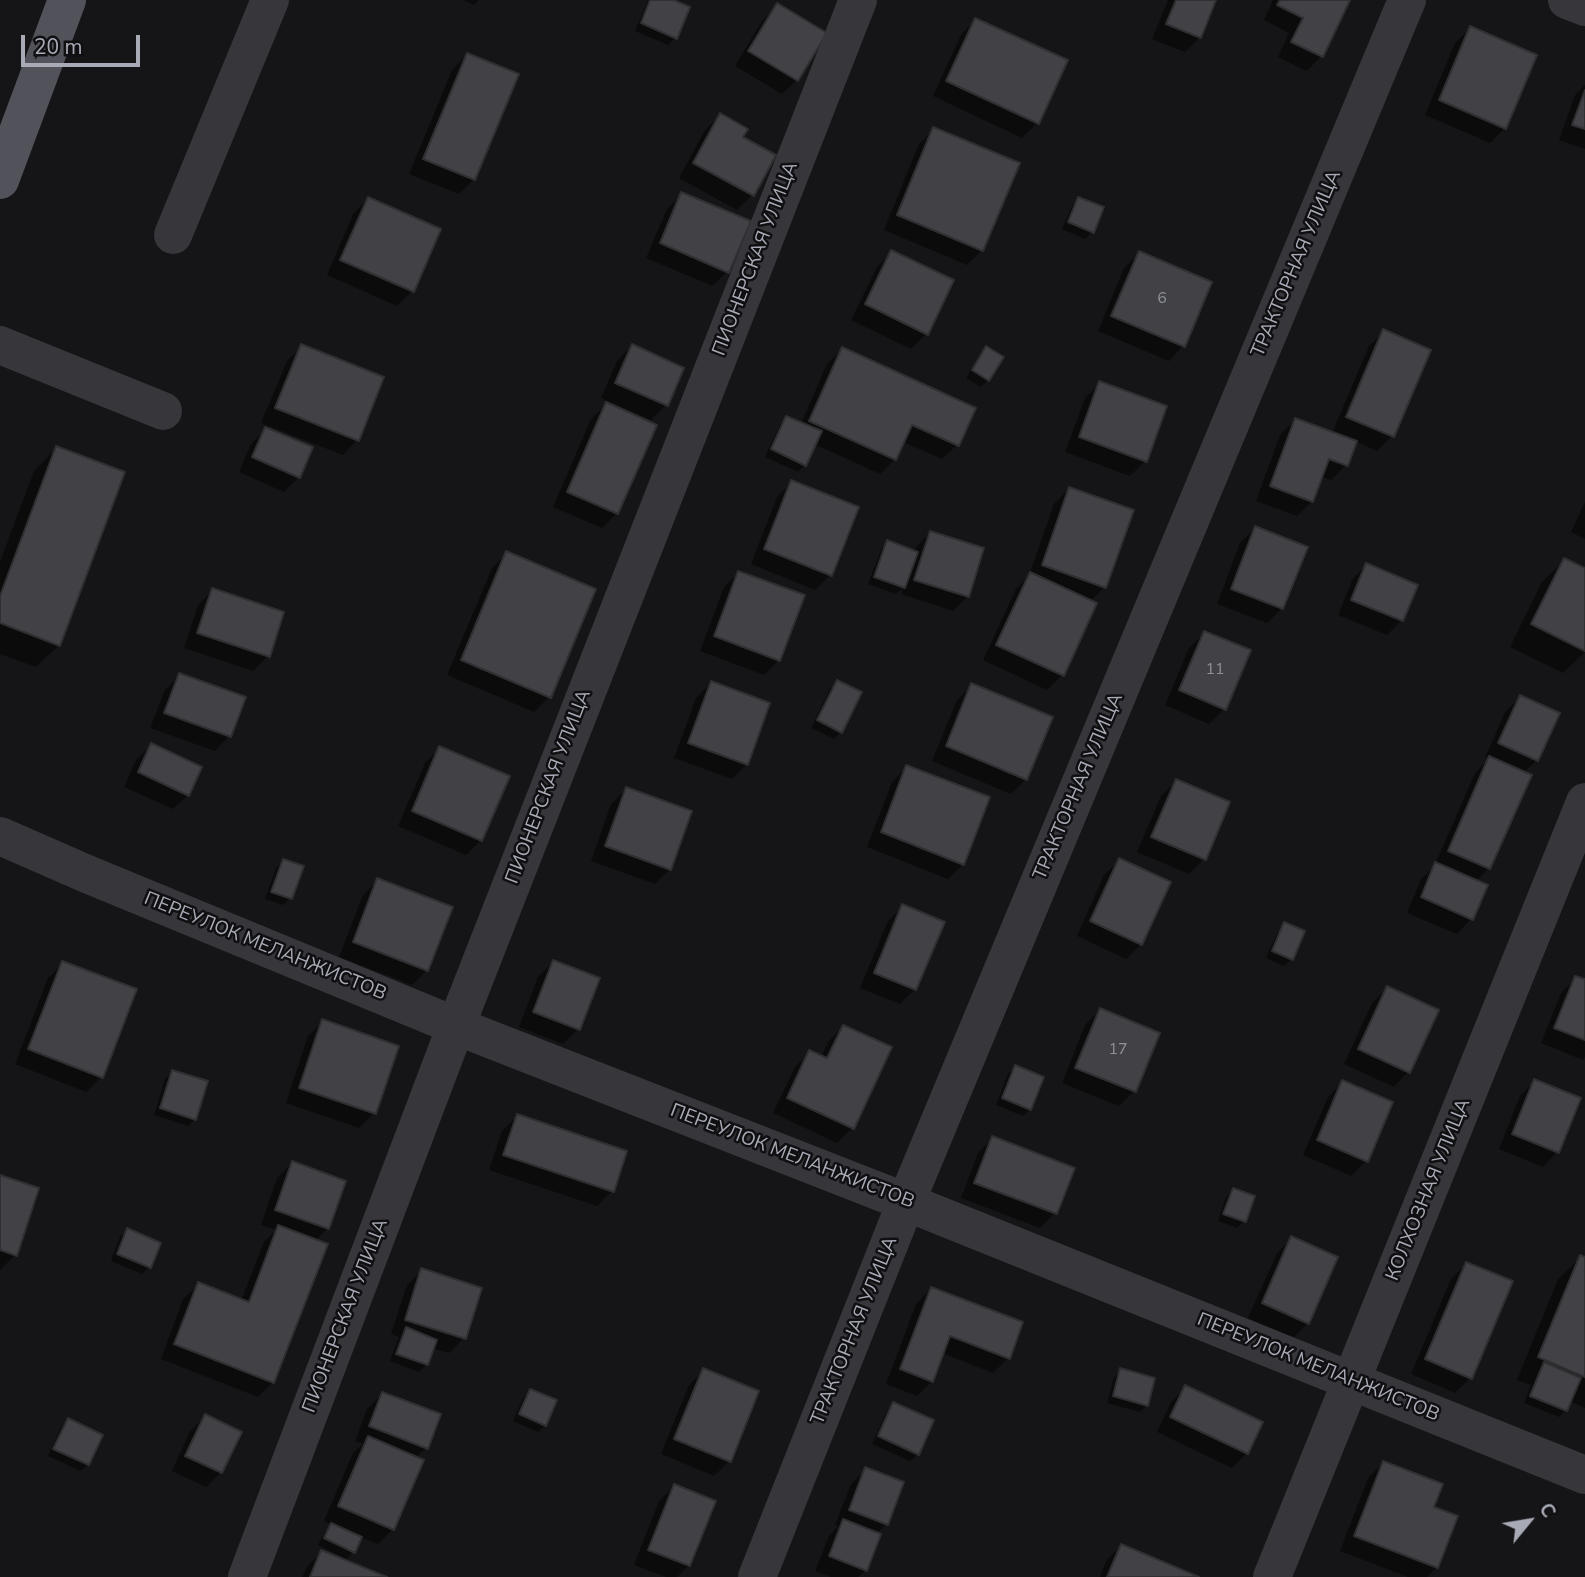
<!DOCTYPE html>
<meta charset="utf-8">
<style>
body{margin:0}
#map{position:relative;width:1585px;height:1577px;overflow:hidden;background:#151517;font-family:"Nunito Sans",sans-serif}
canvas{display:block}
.north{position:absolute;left:1494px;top:1486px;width:70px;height:70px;-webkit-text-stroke:5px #101012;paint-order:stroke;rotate:60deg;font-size:19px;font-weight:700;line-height:28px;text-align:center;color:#a8aab6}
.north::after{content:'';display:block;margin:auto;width:24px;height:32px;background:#a8aab6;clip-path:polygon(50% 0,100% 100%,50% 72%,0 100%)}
.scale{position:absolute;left:21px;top:35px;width:119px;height:32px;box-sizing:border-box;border:4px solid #a8aab6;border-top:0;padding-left:9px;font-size:21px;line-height:24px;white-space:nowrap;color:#a8aab6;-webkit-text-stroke:5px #101012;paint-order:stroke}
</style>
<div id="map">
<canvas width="1585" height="1577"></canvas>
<div class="north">С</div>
<div class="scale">20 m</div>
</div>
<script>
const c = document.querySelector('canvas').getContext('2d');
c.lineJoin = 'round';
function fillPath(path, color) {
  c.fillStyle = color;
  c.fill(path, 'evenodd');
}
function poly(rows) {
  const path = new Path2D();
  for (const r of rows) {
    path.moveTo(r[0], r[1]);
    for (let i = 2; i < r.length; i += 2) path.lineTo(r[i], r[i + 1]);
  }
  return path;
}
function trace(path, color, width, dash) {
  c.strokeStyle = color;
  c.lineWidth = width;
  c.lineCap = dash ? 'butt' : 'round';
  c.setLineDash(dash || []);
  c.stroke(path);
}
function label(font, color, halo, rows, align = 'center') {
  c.font = font + ' "Nunito Sans",sans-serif';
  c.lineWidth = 5;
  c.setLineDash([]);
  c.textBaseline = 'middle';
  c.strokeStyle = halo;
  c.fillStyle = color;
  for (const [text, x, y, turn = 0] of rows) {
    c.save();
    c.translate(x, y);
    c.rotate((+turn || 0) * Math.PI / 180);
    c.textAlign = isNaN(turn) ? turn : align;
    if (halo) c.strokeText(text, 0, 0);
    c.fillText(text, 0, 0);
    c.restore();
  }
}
fillPath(poly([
 [463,0,479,0,474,5],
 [648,0,670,0,675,38,668,45,635,31],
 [1168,0,1214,0,1200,37,1185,52,1152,39],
 [1273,0,1348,0,1321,56,1307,71,1278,57,1289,33,1264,20],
 [777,6,797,80,782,94,735,66,762,21],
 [975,20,1037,123,1022,138,933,96,961,35],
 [1470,28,1505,128,1490,143,1425,115,1455,43],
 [467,55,474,179,459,194,409,174,452,70],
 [1585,85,1585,149,1559,140,1575,95],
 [720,115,740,138,752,195,737,210,679,178,705,130],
 [934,129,982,250,967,265,884,230,919,144],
 [682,194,727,272,712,286,646,258,667,209],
 [368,199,439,230,412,291,397,306,327,275,353,214],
 [1079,199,1092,232,1085,239,1062,229,1072,206],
 [892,252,926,334,911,349,851,320,877,267],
 [1139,253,1183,346,1169,361,1098,331,1124,268],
 [1384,331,1392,436,1377,451,1355,441,1346,465,1331,480,1321,476,1312,501,1297,516,1256,501,1280,435,1295,420,1332,433,1369,346],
 [302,346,357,440,343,455,261,423,287,361],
 [632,346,682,369,666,405,651,420,601,398,617,361],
 [842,349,957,445,942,459,903,442,895,459,880,474,814,444,805,465,798,472,765,457,780,425,787,418,801,424,827,364],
 [986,349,988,380,981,387,966,378,979,356],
 [1100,383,1165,407,1145,461,1130,476,1065,452,1085,398],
 [606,405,617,513,602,528,553,507,591,419],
 [266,429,299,477,284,492,239,472,251,444],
 [56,448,59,645,36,667,0,654,0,562,34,471],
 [792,482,830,575,815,590,751,564,777,497],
 [1069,489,1104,587,1090,602,1062,675,1047,690,983,660,1016,589,1029,575,1054,504],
 [1585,502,1585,539,1571,532],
 [1255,528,1282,608,1267,623,1217,604,1240,543],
 [930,533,968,596,953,611,901,594,903,588,896,594,868,584,881,550,888,542,914,552,915,548],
 [507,553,549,697,534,712,447,675,492,568],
 [1565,560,1585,570,1585,652,1563,673,1510,647,1542,582],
 [1366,565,1402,620,1387,635,1338,615,1352,580],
 [738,573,779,660,764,675,700,651,724,587],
 [213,590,268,656,253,671,184,648,198,605],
 [1204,633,1224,709,1209,724,1165,705,1189,648],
 [180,675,229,736,215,751,150,728,165,690],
 [837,682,841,732,834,739,811,728,830,689],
 [711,683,747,764,732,779,674,758,696,698],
 [972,686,1026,779,1011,794,932,761,957,700],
 [1520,697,1537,760,1523,773,1489,868,1476,881,1471,919,1457,934,1407,913,1421,879,1434,867,1475,773,1488,760,1485,758,1505,712],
 [151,745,188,795,173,809,124,787,136,760],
 [440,748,481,840,466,855,398,826,425,763],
 [907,767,963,864,948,879,867,847,892,782],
 [1176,781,1204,859,1189,874,1137,852,1161,796],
 [626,789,670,869,655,884,591,861,611,804],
 [283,861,290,898,283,905,265,899,276,868],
 [1119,861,1141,944,1126,959,1077,936,1104,875],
 [378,880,427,970,412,985,339,957,363,895],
 [903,906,915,989,900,1004,860,988,888,921],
 [1285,925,1292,959,1284,966,1266,958,1278,932],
 [553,962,578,1029,563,1044,519,1027,538,977],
 [63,963,101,1077,86,1092,15,1064,48,978],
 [1576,978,1585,981,1585,1057,1583,1060,1541,1043,1561,993],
 [1387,988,1408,1072,1394,1087,1344,1064,1372,1003],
 [1100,1010,1134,1091,1119,1106,1062,1083,1085,1025],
 [323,1021,374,1113,359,1128,286,1103,308,1036],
 [843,1027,890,1048,852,1128,837,1143,773,1113,795,1067,810,1052,821,1057,828,1042],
 [1015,1067,1030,1109,1023,1116,996,1105,1008,1074],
 [172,1072,195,1119,188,1126,154,1115,165,1079],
 [1535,1081,1557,1152,1543,1167,1499,1149,1520,1096],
 [1343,1082,1366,1161,1351,1176,1303,1155,1328,1097],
 [517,1116,612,1191,597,1206,489,1170,502,1131],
 [993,1138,1072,1169,1055,1213,1040,1228,961,1198,978,1153],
 [292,1163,328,1228,315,1241,273,1382,258,1397,161,1359,183,1299,198,1285,241,1301,264,1242,276,1230,261,1225,277,1178],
 [0,1177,15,1255,0,1270],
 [1234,1190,1244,1221,1237,1228,1218,1221,1226,1197],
 [128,1230,149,1267,142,1274,111,1261,120,1237],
 [1292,1238,1308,1323,1293,1338,1248,1318,1277,1253],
 [1581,1257,1585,1259,1585,1408,1570,1401,1566,1410,1559,1417,1524,1403,1531,1385,1517,1380,1558,1279],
 [1466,1264,1470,1378,1455,1393,1411,1374,1451,1279],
 [422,1270,464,1338,449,1353,432,1348,426,1365,419,1372,390,1361,399,1337,391,1334,407,1285],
 [931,1289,1008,1358,993,1373,942,1353,932,1381,917,1396,886,1384,916,1304],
 [704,1370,729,1461,714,1476,661,1454,689,1385],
 [1121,1370,1147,1405,1140,1412,1107,1403,1114,1377],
 [1186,1387,1247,1453,1232,1468,1157,1432,1171,1402],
 [531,1391,545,1425,538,1432,513,1421,523,1398],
 [382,1394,426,1448,415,1458,393,1529,378,1544,360,1537,353,1552,346,1559,318,1545,325,1532,332,1525,324,1521,353,1453,363,1444,355,1441,367,1409],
 [894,1404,918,1454,910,1461,872,1444,887,1411],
 [205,1417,221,1472,206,1487,172,1471,190,1431],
 [68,1420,101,1436,88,1464,81,1471,48,1456,61,1427],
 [1383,1463,1432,1508,1437,1567,1427,1577,1408,1577,1340,1551,1368,1478],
 [866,1469,886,1524,876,1534,866,1570,858,1577,831,1577,815,1571,829,1536,838,1526,835,1525,851,1484],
 [674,1487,689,1565,677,1577,666,1577,634,1565,659,1501],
 [1121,1546,1195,1577,1100,1577,1106,1561],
 [321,1552,383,1577,302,1577,307,1567]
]), '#0007');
const building = poly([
 [650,0,674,0,690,7,677,39,641,23,650,0],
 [1176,0,1216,0,1201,38,1166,24,1176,0],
 [1280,0,1350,0,1323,57,1291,42,1303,18,1277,5,1280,0],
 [777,3,827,33,798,81,748,51,777,3],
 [975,18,1068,60,1039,124,946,81,975,18],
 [1470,26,1537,55,1506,129,1439,100,1470,26],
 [467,53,519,74,475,180,423,159,467,53],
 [1585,90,1585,129,1572,125,1585,90],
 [720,113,748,129,743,137,776,155,754,196,693,163,720,113],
 [933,127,1020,163,983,251,897,215,933,127],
 [681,192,751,221,729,273,660,243,681,192],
 [368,197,441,229,414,292,340,260,368,197],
 [1078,197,1104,207,1094,233,1068,222,1078,197],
 [891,250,954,280,928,335,865,304,891,250],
 [1139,251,1212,282,1185,347,1111,316,1139,251],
 [1383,329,1431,350,1394,437,1346,417,1383,329],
 [301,344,384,377,359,441,275,408,301,344],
 [632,344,684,368,668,406,615,383,632,344],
 [986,346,1004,357,989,381,972,370,986,346],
 [842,347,976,408,959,446,912,425,896,460,809,421,842,347],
 [1099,381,1167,406,1147,462,1079,437,1099,381],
 [606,402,657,425,618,514,567,492,606,402],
 [786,416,822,431,806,466,771,449,786,416],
 [1295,418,1357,441,1348,466,1329,459,1313,502,1270,486,1295,418],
 [265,427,313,447,300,478,252,457,265,427],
 [56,446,125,472,60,646,0,623,0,596,56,446],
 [791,480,859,507,832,576,764,549,791,480],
 [1069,487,1134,510,1106,588,1042,565,1069,487],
 [1255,526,1308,547,1283,609,1231,589,1255,526],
 [930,531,984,548,969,597,914,580,930,531],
 [887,540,918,552,905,588,874,577,887,540],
 [506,551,596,589,551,698,461,660,506,551],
 [1564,558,1585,568,1585,651,1531,624,1564,558],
 [1366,563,1418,585,1403,621,1351,600,1366,563],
 [738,571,805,595,780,661,714,636,738,571],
 [1030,572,1097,603,1064,676,996,645,1030,572],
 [212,588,284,612,270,657,197,633,212,588],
 [1204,631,1251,650,1226,710,1179,690,1204,631],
 [179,673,246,697,231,737,164,713,179,673],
 [837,680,862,692,842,733,817,720,837,680],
 [711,681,770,703,748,765,688,743,711,681],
 [971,683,1053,717,1027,780,946,746,971,683],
 [1520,695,1560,713,1538,761,1498,743,1520,695],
 [151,743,202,767,189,796,138,772,151,743],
 [439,746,510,776,482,841,412,811,439,746],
 [1489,756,1532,775,1490,869,1448,851,1489,756],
 [906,765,990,797,964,865,881,832,906,765],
 [1176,779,1230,802,1206,860,1151,837,1176,779],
 [626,787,692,811,671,870,605,846,626,787],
 [1119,858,1171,882,1142,945,1090,921,1119,858],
 [283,859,304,866,292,899,271,892,283,859],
 [1435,862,1488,885,1473,920,1421,897,1435,862],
 [377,878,453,907,428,971,353,942,377,878],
 [902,904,945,922,916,990,874,973,902,904],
 [1284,922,1305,931,1293,960,1272,951,1284,922],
 [553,960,600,978,580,1030,533,1012,553,960],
 [62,961,137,989,103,1078,28,1049,62,961],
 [1575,976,1585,979,1585,1040,1554,1028,1575,976],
 [1387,986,1439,1010,1410,1073,1358,1049,1387,986],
 [1100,1008,1160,1033,1136,1092,1075,1068,1100,1008],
 [322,1019,399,1046,376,1114,299,1088,322,1019],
 [843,1025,892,1047,854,1129,787,1098,809,1050,827,1058,843,1025],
 [1015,1065,1044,1077,1031,1110,1002,1098,1015,1065],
 [172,1070,208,1081,196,1120,160,1108,172,1070],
 [1534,1079,1581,1098,1559,1153,1512,1134,1534,1079],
 [1342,1080,1393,1102,1368,1162,1317,1140,1342,1080],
 [517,1114,627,1151,614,1192,503,1155,517,1114],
 [992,1136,1075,1168,1057,1214,974,1183,992,1136],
 [292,1161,346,1181,329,1229,275,1210,292,1161],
 [0,1175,39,1188,17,1256,0,1250,0,1175],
 [1233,1188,1255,1196,1246,1222,1223,1214,1233,1188],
 [278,1225,328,1244,274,1383,174,1344,198,1282,249,1302,278,1225],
 [127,1228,161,1243,151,1268,117,1254,127,1228],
 [1291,1236,1338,1257,1309,1324,1262,1303,1291,1236],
 [1580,1255,1585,1257,1585,1377,1538,1357,1580,1255],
 [1466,1262,1513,1281,1472,1379,1425,1359,1466,1262],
 [421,1268,482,1288,466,1339,405,1320,421,1268],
 [931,1287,1023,1322,1010,1359,950,1336,933,1382,900,1369,931,1287],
 [406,1327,437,1340,428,1365,396,1354,406,1327],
 [1544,1362,1581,1378,1567,1411,1530,1396,1544,1362],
 [703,1368,759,1391,731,1462,674,1439,703,1368],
 [1120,1368,1155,1378,1148,1406,1113,1396,1120,1368],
 [1185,1385,1263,1422,1248,1454,1170,1417,1185,1385],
 [530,1389,557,1400,546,1426,519,1414,530,1389],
 [382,1392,441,1414,428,1449,369,1426,382,1392],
 [893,1402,934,1420,919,1455,878,1436,893,1402],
 [205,1414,242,1432,222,1473,185,1456,205,1414],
 [68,1418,103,1435,89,1465,53,1449,68,1418],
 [368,1436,424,1460,394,1530,338,1506,368,1436],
 [1383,1461,1443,1484,1434,1507,1458,1516,1438,1568,1354,1536,1383,1461],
 [865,1467,904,1482,888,1525,849,1510,865,1467],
 [674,1484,716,1501,690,1566,648,1550,674,1484],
 [843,1519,881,1534,867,1571,829,1556,843,1519],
 [331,1523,362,1537,355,1553,324,1538,331,1523],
 [1121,1544,1199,1577,1107,1577,1121,1544],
 [321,1550,387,1577,310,1577,321,1550]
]);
fillPath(building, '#424246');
trace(building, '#302f32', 2);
trace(poly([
 [1567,0,1585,7],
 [173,235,270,0],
 [0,345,163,411],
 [0,836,87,874,456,1026,906,1202,1585,1475],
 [247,1577,456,1026,858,0],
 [757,1577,906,1202,1407,0],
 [1272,1577,1585,802]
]), '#36363b', 38);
trace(poly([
 [0,180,67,0]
]), '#52535a', 38);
label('16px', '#8e909a', null, [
 ["6",1162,299],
 ["11",1215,670],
 ["17",1118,1050]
]);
label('19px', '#a8aab6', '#101012', [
 ["ПИОНЕРСКАЯ УЛИЦА",756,259,-69],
 ["ТРАКТОРНАЯ УЛИЦА",1297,264,-67],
 ["ПИОНЕРСКАЯ УЛИЦА",549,787,-69],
 ["ТРАКТОРНАЯ УЛИЦА",1079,787,-67],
 ["ПЕРЕУЛОК МЕЛАНЖИСТОВ",265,947,22],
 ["ПЕРЕУЛОК МЕЛАНЖИСТОВ",792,1157,21],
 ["КОЛХОЗНАЯ УЛИЦА",1429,1190,-68],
 ["ПИОНЕРСКАЯ УЛИЦА",346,1316,-69],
 ["ТРАКТОРНАЯ УЛИЦА",855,1331,-68],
 ["ПЕРЕУЛОК МЕЛАНЖИСТОВ",1318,1368,22]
]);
</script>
